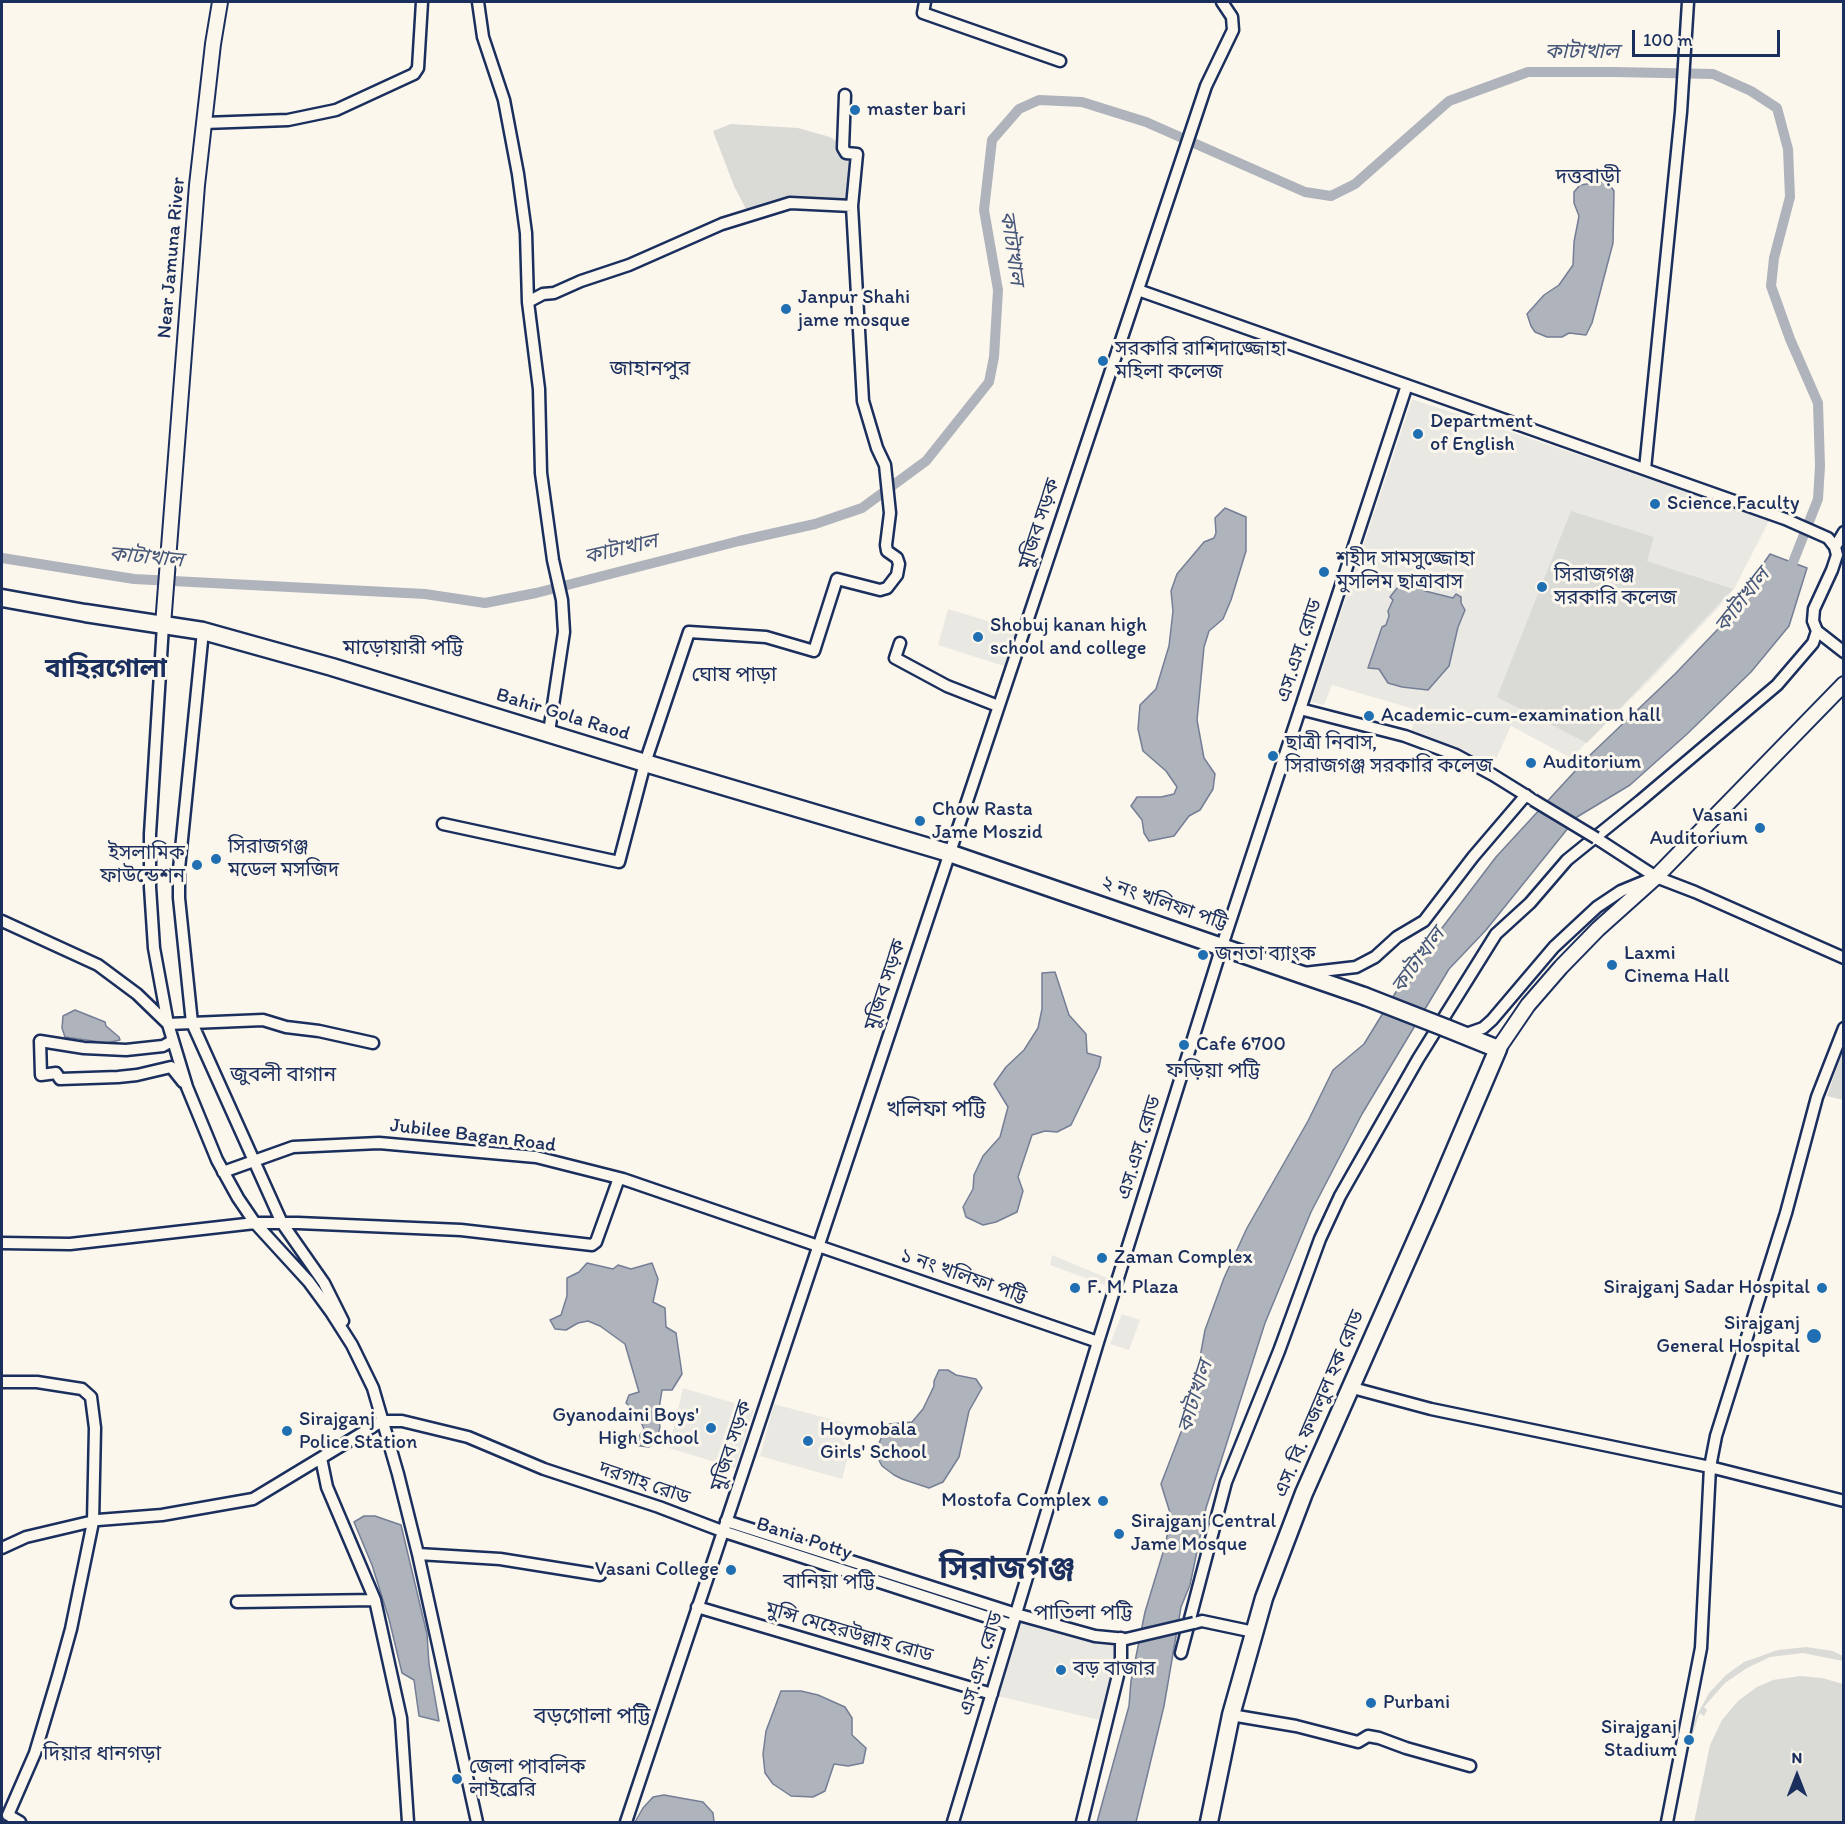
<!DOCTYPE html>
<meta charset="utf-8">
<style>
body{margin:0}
#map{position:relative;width:1845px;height:1824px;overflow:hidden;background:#fbf7ec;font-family:Itim,sans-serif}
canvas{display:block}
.frame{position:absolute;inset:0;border:3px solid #1b2f5e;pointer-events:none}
.north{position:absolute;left:1767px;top:1746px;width:60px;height:60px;-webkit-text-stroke:4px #fbf7ec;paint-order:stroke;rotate:0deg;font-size:16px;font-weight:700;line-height:24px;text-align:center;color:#1b2f5e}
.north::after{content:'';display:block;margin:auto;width:21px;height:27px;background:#1b2f5e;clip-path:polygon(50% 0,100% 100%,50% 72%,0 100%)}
.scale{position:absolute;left:1632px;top:30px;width:148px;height:27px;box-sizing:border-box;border:3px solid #1b2f5e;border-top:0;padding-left:8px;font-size:18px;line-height:21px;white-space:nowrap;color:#1b2f5e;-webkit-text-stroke:4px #fbf7ec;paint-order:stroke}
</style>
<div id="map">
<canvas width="1845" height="1824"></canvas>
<div class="frame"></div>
<div class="north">N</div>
<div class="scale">100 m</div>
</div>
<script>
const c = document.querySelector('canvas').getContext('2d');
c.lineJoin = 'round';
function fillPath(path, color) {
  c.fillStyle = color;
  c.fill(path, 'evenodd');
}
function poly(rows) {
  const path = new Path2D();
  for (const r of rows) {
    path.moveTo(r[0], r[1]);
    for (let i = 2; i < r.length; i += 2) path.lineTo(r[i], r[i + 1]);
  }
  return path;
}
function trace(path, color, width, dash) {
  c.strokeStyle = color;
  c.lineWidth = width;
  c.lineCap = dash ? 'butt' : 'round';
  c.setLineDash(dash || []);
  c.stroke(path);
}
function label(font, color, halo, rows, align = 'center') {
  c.font = font + ' Itim,"Noto Sans Bengali",sans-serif';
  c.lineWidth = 6;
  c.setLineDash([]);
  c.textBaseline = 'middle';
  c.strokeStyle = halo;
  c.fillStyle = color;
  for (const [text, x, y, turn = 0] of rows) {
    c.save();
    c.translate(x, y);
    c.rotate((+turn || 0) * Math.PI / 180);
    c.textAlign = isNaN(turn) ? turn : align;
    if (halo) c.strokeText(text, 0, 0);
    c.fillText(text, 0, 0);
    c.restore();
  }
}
fillPath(poly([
 [1412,399,1770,519,1735,587,1738,584,1718,608,1654,676,1571,758,1511,726,1491,770,1411,733,1417,710,1332,685,1324,705,1311,702],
 [948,609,1018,630,1007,667,938,645],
 [1052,1255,1112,1280,1110,1287,1050,1265],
 [1122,1314,1140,1320,1129,1350,1110,1344],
 [683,1388,754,1409,735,1468,669,1448],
 [774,1404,856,1426,842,1479,760,1456],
 [1020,1613,1128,1645,1108,1722,993,1695]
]), '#eae8e2');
fillPath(poly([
 [731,124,798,128,830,137,854,153,852,206,774,205,747,211,734,186,713,131],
 [1571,511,1654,537,1647,561,1733,589,1587,743,1497,697],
 [1843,1050,1843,1100,1827,1096],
 [1806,1647,1833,1651,1843,1656,1843,1661,1803,1653,1770,1657,1747,1668,1725,1683,1704,1707,1707,1710,1704,1716,1700,1713,1698,1717,1686,1757,1678,1787,1674,1822,1672,1822,1678,1777,1683,1752,1690,1728,1709,1693,1726,1675,1744,1662,1778,1650],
 [1800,1676,1822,1678,1843,1684,1843,1822,1694,1822,1710,1745,1722,1720,1738,1701,1757,1687,1773,1680]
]), '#dadad7');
const water = poly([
 [1607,181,1614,191,1613,243,1592,323,1586,335,1569,333,1562,337,1547,337,1535,332,1531,326,1527,314,1544,295,1559,285,1573,265,1574,242,1579,216,1574,203,1574,192,1580,185,1607,181],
 [1225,508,1246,517,1246,551,1231,600,1223,619,1209,631,1204,647,1197,720,1204,758,1215,774,1213,789,1200,810,1189,816,1174,836,1149,841,1144,833,1142,820,1131,806,1137,797,1161,797,1174,794,1177,787,1166,771,1143,751,1138,729,1140,705,1156,689,1169,646,1173,611,1171,591,1177,574,1204,542,1214,538,1216,533,1215,518,1225,508],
 [1770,554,1807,568,1789,626,1751,672,1686,735,1630,785,1577,817,1486,930,1449,969,1362,1114,1311,1212,1265,1323,1206,1508,1190,1585,1181,1607,1164,1706,1136,1822,1097,1822,1129,1706,1131,1681,1145,1612,1165,1546,1171,1516,1161,1484,1191,1406,1205,1330,1224,1278,1247,1228,1308,1121,1333,1070,1364,1044,1407,974,1496,857,1588,757,1675,674,1719,628,1770,554],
 [1405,578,1417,579,1425,591,1453,598,1456,594,1461,597,1461,603,1465,610,1458,627,1449,666,1428,690,1402,687,1388,683,1379,669,1368,668,1382,627,1386,625,1389,616,1388,611,1393,600,1390,597,1405,578],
 [1055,972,1069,1015,1086,1034,1087,1053,1101,1057,1099,1067,1071,1125,1057,1132,1045,1131,1032,1135,1018,1177,1023,1191,1017,1212,996,1222,983,1225,966,1217,963,1207,973,1189,974,1175,983,1156,1000,1137,1008,1107,994,1084,1006,1067,1024,1050,1038,1028,1042,1009,1042,973,1055,972],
 [75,1010,105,1022,106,1026,119,1037,120,1040,107,1043,65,1037,62,1028,63,1016,75,1010],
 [587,1263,613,1269,618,1265,631,1269,652,1263,658,1279,653,1302,665,1308,666,1327,676,1333,682,1374,672,1390,662,1390,658,1415,660,1427,656,1442,649,1447,633,1445,644,1429,637,1413,626,1403,629,1395,639,1392,625,1344,600,1326,588,1321,578,1323,566,1330,555,1329,550,1320,561,1315,567,1296,567,1278,579,1272,587,1263],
 [939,1370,948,1370,956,1375,976,1379,982,1388,969,1411,959,1457,943,1482,929,1488,902,1479,894,1475,882,1466,875,1453,882,1436,889,1424,912,1422,923,1409,934,1386,934,1381,939,1370],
 [364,1516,375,1516,401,1525,427,1634,429,1664,439,1721,419,1716,414,1680,402,1673,389,1619,372,1565,354,1522,364,1516],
 [781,1691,801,1691,818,1695,845,1707,852,1718,852,1735,866,1748,863,1763,848,1766,834,1764,825,1791,813,1797,791,1796,773,1784,765,1773,763,1754,766,1731,781,1691],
 [664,1795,703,1802,713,1813,714,1822,635,1822,643,1808,653,1797,664,1795]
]);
fillPath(water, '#afb3bb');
trace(water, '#747e96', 1.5);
trace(poly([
 [2,558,134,579,425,594,485,603,536,593,739,541,815,524,862,508,926,461,989,382,994,357,998,290,984,210,992,140,1019,109,1039,100,1082,102,1146,122,1305,192,1331,196,1355,184,1449,101,1528,72,1615,72,1713,74,1751,91,1777,108,1788,149,1790,197,1774,258,1771,286,1790,339,1818,403,1820,466,1818,499,1788,575]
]), '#afb3bb', 10);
const minor = poly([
 [478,2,483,37,504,100,518,174,526,233,528,302,539,389,541,473,553,560,562,600,564,632,549,732],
 [925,2,923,13,1060,61],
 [845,95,843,148,846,153,857,154,852,206],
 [204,123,288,120,336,110,414,74,418,68,422,2],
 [1138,290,1785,519,1828,538,1835,547,1837,555,1832,570,1814,609,1813,621,1817,631,1844,652],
 [1645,469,1681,112,1688,2],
 [1835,547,1844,532],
 [163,625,150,834,150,887,154,948,168,1024,187,1087,217,1160,238,1198,255,1223,309,1282,331,1312,352,1345,373,1388,398,1474,418,1554,477,1822],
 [203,631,179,869,179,898,192,1023,282,1223,324,1283,343,1321],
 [900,643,895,658,947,686,998,706],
 [1300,709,1405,736,1456,755,1493,775,1530,798],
 [443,824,619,862,645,763,689,632,766,637,814,651,837,579,880,590,887,588,897,575,899,564,897,558,887,551,886,545,890,513,885,465,877,448,863,401,852,206,790,203,722,224,629,265,581,281,554,293,543,294,528,302],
 [1596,838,1656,877,1695,892,1844,958],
 [2,921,98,965,137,994,168,1024,263,1020,286,1027,319,1031,373,1043],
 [1304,973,1356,967,1375,957,1397,937,1424,921,1473,857,1526,795],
 [1463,1035,1483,1028,1492,1020,1554,947,1597,907,1621,891,1650,879],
 [172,1041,163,1046,126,1050,84,1048,40,1041,41,1075,56,1073,60,1079,118,1077,137,1075,171,1067,183,1082],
 [223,1172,293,1147,379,1143,536,1157,623,1179,1098,1342],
 [2,1243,70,1244,255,1223,298,1223,461,1230,592,1245,596,1242,619,1178],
 [2,1382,37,1382,82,1389,91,1397,95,1428,93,1522,71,1629,58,1676,35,1753,8,1815,20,1822],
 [1349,1387,1431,1409,1710,1467,1844,1501],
 [321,1458,327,1487,375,1600,401,1718,408,1822],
 [726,1521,1016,1614,1095,1636,1126,1639],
 [2,1548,26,1537,98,1520,162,1515,253,1499,382,1421,402,1421,468,1437,544,1469,659,1507,722,1531,1012,1625],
 [418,1554,500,1559,600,1575],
 [237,1602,375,1600],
 [697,1607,992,1694],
 [1194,1623,1202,1621,1254,1632],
 [1181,1653,1226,1482,1279,1351,1320,1239,1340,1196,1418,1059,1496,934,1530,903,1567,860,1640,801,1777,685,1813,643,1817,631],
 [1231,1715,1296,1726,1358,1742,1368,1736,1379,1738,1406,1748,1470,1766],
 [626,1822,1206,86,1233,30,1232,17,1222,2],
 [953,1822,1098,1342,1222,946,1407,385],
 [1082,1822,1121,1663,1121,1638],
 [1667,1822,1701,1648,1710,1467,1716,1436,1786,1213,1817,1097,1844,1028]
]);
const tertiary = poly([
 [163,625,197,185,213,44,220,2],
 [1498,1049,1528,1005,1561,967,1598,929,1656,877,1844,684]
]);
const secondary = poly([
 [2,598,85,613,203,631,332,667,645,763,949,853,1364,996],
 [1209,1822,1231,1715,1264,1598,1304,1493,1431,1206,1498,1049,1446,1028]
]);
trace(minor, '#1b2f5e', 15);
trace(tertiary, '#1b2f5e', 18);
trace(secondary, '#1b2f5e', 21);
trace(minor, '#fbf7ec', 10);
trace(tertiary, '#fbf7ec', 14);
trace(secondary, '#fbf7ec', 16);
const minorBridge = poly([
 [1533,800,1596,838],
 [1126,1639,1194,1623]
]);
const secondaryBridge = poly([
 [1364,996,1446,1028]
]);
trace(minorBridge, '#1b2f5e', 15, []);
trace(secondaryBridge, '#1b2f5e', 21, []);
trace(minorBridge, '#fbf7ec', 10);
trace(secondaryBridge, '#fbf7ec', 16);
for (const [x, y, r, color] of [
 [855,110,6,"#1f6fb2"],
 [786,309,6,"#1f6fb2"],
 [1103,361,6,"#1f6fb2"],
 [1418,434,6,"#1f6fb2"],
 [1655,504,6,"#1f6fb2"],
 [1324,572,6,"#1f6fb2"],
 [1542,587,6,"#1f6fb2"],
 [978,637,6,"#1f6fb2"],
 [1369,716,6,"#1f6fb2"],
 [1273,756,6,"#1f6fb2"],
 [1531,763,6,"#1f6fb2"],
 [920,821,6,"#1f6fb2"],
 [1760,828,6,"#1f6fb2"],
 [216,859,6,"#1f6fb2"],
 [197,865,6,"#1f6fb2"],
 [1203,955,6,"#1f6fb2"],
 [1612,965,6,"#1f6fb2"],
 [1184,1045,6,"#1f6fb2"],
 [1102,1258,6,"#1f6fb2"],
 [1075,1288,6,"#1f6fb2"],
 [1822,1288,6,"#1f6fb2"],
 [1814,1336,8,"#1f6fb2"],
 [711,1428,6,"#1f6fb2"],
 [287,1431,6,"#1f6fb2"],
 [808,1441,6,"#1f6fb2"],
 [1103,1501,6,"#1f6fb2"],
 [1119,1534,6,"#1f6fb2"],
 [731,1570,6,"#1f6fb2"],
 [1061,1670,6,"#1f6fb2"],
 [1371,1703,6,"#1f6fb2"],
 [1689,1740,6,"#1f6fb2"],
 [457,1779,6,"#1f6fb2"]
]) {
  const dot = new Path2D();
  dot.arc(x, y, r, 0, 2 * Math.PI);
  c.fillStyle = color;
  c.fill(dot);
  trace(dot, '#fbf7ec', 2);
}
label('20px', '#1b2f5e', '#fbf7ec', [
 ["master bari",867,110],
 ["Janpur Shahi",798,298],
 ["jame mosque",798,321],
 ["সরকারি রাশিদাজ্জোহা",1115,350],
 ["মহিলা কলেজ",1115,373],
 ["Department",1430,422],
 ["of English",1430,445],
 ["Science Faculty",1667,504],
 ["শহীদ সামসুজ্জোহা",1336,560],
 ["মুসলিম ছাত্রাবাস",1336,583],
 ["সিরাজগঞ্জ",1554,576],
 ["সরকারি কলেজ",1554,599],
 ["Shobuj kanan high",990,626],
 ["school and college",990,649],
 ["Academic-cum-examination hall",1381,716],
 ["ছাত্রী নিবাস,",1285,744],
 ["সিরাজগঞ্জ সরকারি কলেজ",1285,767],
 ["Auditorium",1543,763],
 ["Chow Rasta",932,810],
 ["Jame Moszid",932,833],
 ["Vasani",1748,816,"right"],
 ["Auditorium",1748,839,"right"],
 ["সিরাজগঞ্জ",228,848],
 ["মডেল মসজিদ",228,871],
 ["ইসলামিক",185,854,"right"],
 ["ফাউন্ডেশন",185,877,"right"],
 ["Laxmi",1624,954],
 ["Cinema Hall",1624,977],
 ["জনতা ব্যাংক",1215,955],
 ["Cafe 6700",1196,1045],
 ["Zaman Complex",1114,1258],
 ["F. M. Plaza",1087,1288],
 ["Sirajganj Sadar Hospital",1810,1288,"right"],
 ["Sirajganj",1800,1324,"right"],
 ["General Hospital",1800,1347,"right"],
 ["Gyanodaini Boys'",699,1416,"right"],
 ["High School",699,1439,"right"],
 ["Sirajganj",299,1420],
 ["Police Station",299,1443],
 ["Hoymobala",820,1430],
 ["Girls' School",820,1453],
 ["Mostofa Complex",1091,1501,"right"],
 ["Sirajganj Central",1131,1522],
 ["Jame Mosque",1131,1545],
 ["Vasani College",719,1570,"right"],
 ["বড় বাজার",1073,1670],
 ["Purbani",1383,1703],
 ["Sirajganj",1677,1728,"right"],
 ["Stadium",1677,1751,"right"],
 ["জেলা পাবলিক",469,1768],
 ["লাইব্রেরি",469,1791]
], 'left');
label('20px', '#1b2f5e', '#fbf7ec', [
 ["Near Jamuna River",172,258,-85],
 ["মুজিব সড়ক",1040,524,-72],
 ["এস.এস. রোড",1300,651,-72],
 ["Bahir Gola Raod",563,715,17],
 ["২ নং খলিফা পট্টি",1164,904,19],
 ["মুজিব সড়ক",886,985,-72],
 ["Jubilee Bagan Road",473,1136,7],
 ["এস.এস. রোড",1140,1148,-73],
 ["১ নং খলিফা পট্টি",963,1277,19],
 ["এস. বি. ফজলুল হক রোড",1320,1404,-67],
 ["মুজিব সড়ক",732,1446,-72],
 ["দরগাহ রোড",644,1484,19],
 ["Bania Potty",804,1539,18],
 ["মুন্সি মেহেরউল্লাহ রোড",849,1633,16],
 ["এস.এস. রোড",982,1664,-73]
]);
label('italic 21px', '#47577a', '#fbf7ec', [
 ["কাটাখাল",1582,53],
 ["কাটাখাল",1011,248,82],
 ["কাটাখাল",621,550,-13],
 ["কাটাখাল",146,558,5],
 ["কাটাখাল",1743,601,-52],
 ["কাটাখাল",1419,961,-54],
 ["কাটাখাল",1196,1397,-73]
]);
label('21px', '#1b2f5e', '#fbf7ec', [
 ["দত্তবাড়ী",1588,178],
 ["জাহানপুর",650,370],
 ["মাড়োয়ারী পট্টি",403,649],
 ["ঘোষ পাড়া",734,676],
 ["ফড়িয়া পট্টি",1213,1072],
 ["জুবলী বাগান",283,1076],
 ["বানিয়া পট্টি",829,1583],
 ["পাতিলা পট্টি",1083,1614],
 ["দিয়ার ধানগড়া",102,1755]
]);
label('22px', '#1b2f5e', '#fbf7ec', [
 ["খলিফা পট্টি",936,1110],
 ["বড়গোলা পট্টি",592,1717]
]);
label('bold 26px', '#1b2f5e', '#fbf7ec', [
 ["বাহিরগোলা",106,670]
]);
label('bold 32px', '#1b2f5e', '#fbf7ec', [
 ["সিরাজগঞ্জ",1007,1570]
]);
</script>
